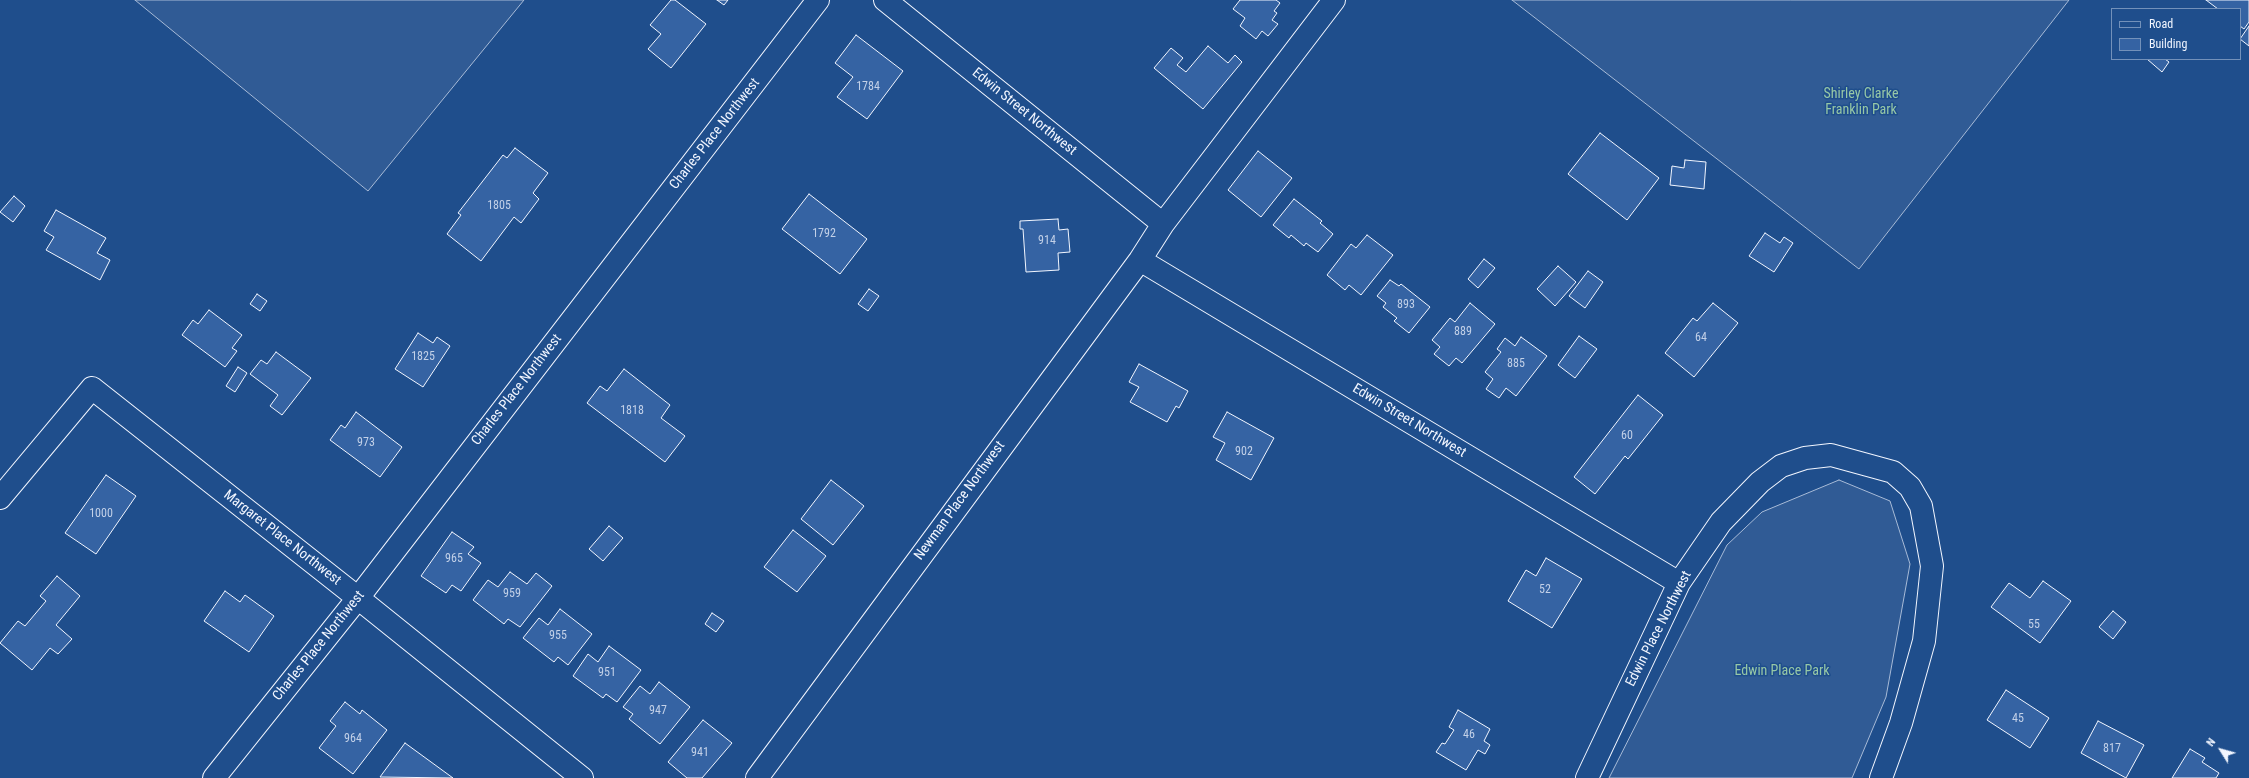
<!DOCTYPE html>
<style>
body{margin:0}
#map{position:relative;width:2249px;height:778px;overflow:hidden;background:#1f4e8c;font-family:"Roboto Condensed",sans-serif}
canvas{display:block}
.legend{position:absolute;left:2111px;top:8px;width:130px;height:52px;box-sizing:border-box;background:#1f4e8c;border:1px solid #7391ba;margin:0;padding:5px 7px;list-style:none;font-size:12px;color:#f2f6ff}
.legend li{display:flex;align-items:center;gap:8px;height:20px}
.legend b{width:20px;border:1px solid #7391ba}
.north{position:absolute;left:2201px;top:730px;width:40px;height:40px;-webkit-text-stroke:3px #1f4e8c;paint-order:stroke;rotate:307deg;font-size:11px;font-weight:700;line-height:16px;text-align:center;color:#f2f6ff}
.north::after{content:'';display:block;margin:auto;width:14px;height:18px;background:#f2f6ff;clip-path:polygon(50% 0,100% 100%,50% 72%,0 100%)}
</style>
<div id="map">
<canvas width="2249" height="778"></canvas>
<ul class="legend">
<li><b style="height:5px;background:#1f4e8c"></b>Road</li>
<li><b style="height:11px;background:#3563a3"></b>Building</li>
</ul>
<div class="north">N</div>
</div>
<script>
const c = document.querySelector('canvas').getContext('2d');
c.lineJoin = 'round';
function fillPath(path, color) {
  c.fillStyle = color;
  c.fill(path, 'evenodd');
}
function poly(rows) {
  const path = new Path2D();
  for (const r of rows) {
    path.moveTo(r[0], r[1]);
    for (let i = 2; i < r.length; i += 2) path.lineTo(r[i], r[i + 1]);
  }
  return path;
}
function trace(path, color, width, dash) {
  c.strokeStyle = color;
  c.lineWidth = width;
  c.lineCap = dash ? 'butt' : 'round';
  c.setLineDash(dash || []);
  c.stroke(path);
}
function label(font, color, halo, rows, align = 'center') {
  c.font = font + ' "Roboto Condensed",sans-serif';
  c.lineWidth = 3;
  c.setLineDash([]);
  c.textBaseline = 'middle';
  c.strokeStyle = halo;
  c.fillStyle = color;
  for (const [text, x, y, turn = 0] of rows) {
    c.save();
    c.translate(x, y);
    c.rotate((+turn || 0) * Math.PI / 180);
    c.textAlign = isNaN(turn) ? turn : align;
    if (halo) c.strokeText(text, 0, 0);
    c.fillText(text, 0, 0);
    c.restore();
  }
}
const built = poly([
 [135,0,524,0,368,191,135,0],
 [1512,0,2069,0,1859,269,1512,0],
 [1839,480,1890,501,1910,564,1886,697,1852,778,1609,778,1727,545,1762,512,1839,480]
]);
fillPath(built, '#305b95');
trace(built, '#a8bbd7', 1);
const building = poly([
 [671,0,675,0,706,24,671,68,648,49,661,34,650,25,671,0],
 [717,0,728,0,724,5,717,0],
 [1240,0,1276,0,1280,3,1274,11,1277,13,1272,20,1278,24,1268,36,1262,31,1256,39,1240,26,1245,18,1233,9,1240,0],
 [2206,0,2249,0,2249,22,2244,29,2240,26,2240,9,2218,9,2206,0],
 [2249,26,2249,46,2240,39,2249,26],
 [856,35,903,71,867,119,837,97,853,77,835,63,856,35],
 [1208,46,1228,63,1235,55,1242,62,1203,109,1154,68,1171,48,1183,58,1177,65,1186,72,1208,46],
 [2147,59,2165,59,2169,62,2162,72,2147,59],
 [1600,133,1659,178,1627,220,1568,174,1600,133],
 [515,148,548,173,533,193,539,199,521,223,514,217,481,261,447,234,461,215,458,213,503,155,507,158,515,148],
 [1258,151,1292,178,1261,217,1228,190,1258,151],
 [1685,160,1706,162,1704,189,1670,185,1672,166,1684,168,1685,160],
 [809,194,867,239,840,274,782,229,809,194],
 [14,196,25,206,13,222,0,212,14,196],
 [1294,199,1322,221,1320,223,1333,234,1318,252,1306,243,1304,246,1291,235,1289,238,1273,225,1294,199],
 [56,210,106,238,97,253,110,260,100,280,46,250,54,237,44,231,56,210],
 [1058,219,1059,230,1068,229,1070,252,1058,253,1059,270,1026,272,1023,229,1020,229,1020,221,1058,219],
 [1765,233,1780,243,1784,237,1793,243,1774,272,1749,256,1765,233],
 [1367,235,1393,255,1361,295,1349,285,1345,290,1327,275,1351,244,1356,248,1367,235],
 [1484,259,1495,268,1478,288,1468,279,1484,259],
 [1558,266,1576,282,1555,306,1537,289,1558,266],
 [1588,271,1603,282,1585,308,1569,296,1588,271],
 [1390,280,1399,286,1401,284,1430,307,1409,333,1394,321,1397,318,1383,307,1386,303,1377,296,1390,280],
 [869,289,879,296,868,311,858,304,869,289],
 [257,294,267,301,260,311,250,304,257,294],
 [1470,303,1495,324,1462,363,1456,358,1449,366,1434,354,1440,347,1432,340,1450,318,1455,322,1470,303],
 [1713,303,1738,323,1694,377,1665,353,1693,318,1697,321,1713,303],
 [209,310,242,335,232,348,237,351,225,367,182,335,193,320,198,324,209,310],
 [418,333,433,343,437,337,450,346,423,387,395,369,418,333],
 [1579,336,1597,349,1575,378,1558,365,1579,336],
 [1521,337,1547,356,1516,396,1506,388,1499,398,1486,389,1493,379,1485,372,1501,352,1497,349,1505,338,1515,346,1521,337],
 [276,352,311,378,282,415,270,406,278,395,250,374,261,360,267,364,276,352],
 [1139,364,1188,391,1179,408,1176,406,1167,422,1130,402,1139,387,1129,382,1139,364],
 [238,367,247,373,235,392,226,386,238,367],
 [624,369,670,405,661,418,685,436,665,462,587,403,600,386,607,391,624,369],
 [1638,395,1663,415,1628,459,1625,456,1595,494,1574,477,1638,395],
 [356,412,402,447,380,477,330,440,341,425,345,428,356,412],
 [1227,412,1274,438,1251,480,1216,460,1225,443,1213,437,1227,412],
 [106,475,136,496,96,554,65,533,106,475],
 [831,480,864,506,833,545,801,519,831,480],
 [609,526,623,538,603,561,589,549,609,526],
 [793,530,826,556,797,592,764,567,793,530],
 [452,532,474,547,468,554,481,563,461,591,452,585,446,593,421,576,452,532],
 [1546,558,1582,579,1552,628,1508,601,1526,570,1536,576,1546,558],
 [510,572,527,584,536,573,552,586,520,627,508,619,504,624,473,600,488,580,498,587,510,572],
 [57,576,80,596,56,625,72,639,58,654,50,648,32,670,0,643,18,621,25,626,46,601,40,596,57,576],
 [2043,581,2071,601,2040,643,1991,607,2009,583,2030,598,2043,581],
 [225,591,240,602,245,595,274,616,249,652,204,621,225,591],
 [560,609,592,634,568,665,558,657,554,662,523,638,539,618,548,625,560,609],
 [2113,611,2126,622,2113,639,2099,627,2113,611],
 [712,613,724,621,716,632,705,624,712,613],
 [609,646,641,670,617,702,606,694,603,698,573,676,588,654,598,662,609,646],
 [659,682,690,707,660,744,629,719,633,714,623,707,640,686,650,694,659,682],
 [2006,690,2049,718,2030,748,1987,720,2006,690],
 [345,702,360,714,362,710,387,730,353,774,319,748,336,726,330,721,345,702],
 [1458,710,1490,729,1484,741,1490,745,1485,754,1478,750,1466,770,1436,752,1442,743,1445,744,1454,730,1449,727,1458,710],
 [703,720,732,743,702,778,687,778,668,762,703,720],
 [2098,721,2144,745,2126,778,2081,753,2098,721],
 [405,743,453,778,380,777,405,743],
 [2190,749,2205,758,2202,762,2219,773,2216,778,2172,778,2190,749]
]);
fillPath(building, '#3563a3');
trace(building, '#f2f6ff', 1);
const minor = poly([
 [885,0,1163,224],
 [1140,260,1679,583],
 [0,498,92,388,358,598,582,778],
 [214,778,358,598,818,0],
 [757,778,1140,260,1163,224,1334,0],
 [1587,778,1679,583,1721,522,1760,482,1781,466,1805,458,1831,455,1893,472,1910,487,1921,506,1932,566,1924,641,1901,723,1881,778]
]);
trace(minor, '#f2f6ff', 24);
trace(minor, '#1f4e8c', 22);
label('12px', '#c3d1e8', null, [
 ["1784",868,87],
 ["1805",499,206],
 ["1792",824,234],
 ["914",1047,241],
 ["893",1406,305],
 ["889",1463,332],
 ["64",1701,338],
 ["1825",423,357],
 ["885",1516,364],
 ["1818",632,411],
 ["60",1627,436],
 ["973",366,443],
 ["902",1244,452],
 ["1000",101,514],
 ["965",454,559],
 ["52",1545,590],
 ["959",512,594],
 ["55",2034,625],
 ["955",558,636],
 ["951",607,673],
 ["947",658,711],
 ["45",2018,719],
 ["46",1469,735],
 ["964",353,739],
 ["817",2112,749],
 ["941",700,753]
]);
label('14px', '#97c8a6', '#1f4e8c', [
 ["Shirley Clarke",1861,94],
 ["Franklin Park",1861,110],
 ["Edwin Place Park",1782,671]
]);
label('14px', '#f2f6ff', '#1f4e8c', [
 ["Edwin Street Northwest",1024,112,39],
 ["Charles Place Northwest",715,134,-52],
 ["Charles Place Northwest",517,390,-52],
 ["Edwin Street Northwest",1409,421,31],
 ["Newman Place Northwest",960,501,-54],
 ["Margaret Place Northwest",282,538,38],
 ["Edwin Place Northwest",1659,629,-63],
 ["Charles Place Northwest",319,646,-51]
]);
</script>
